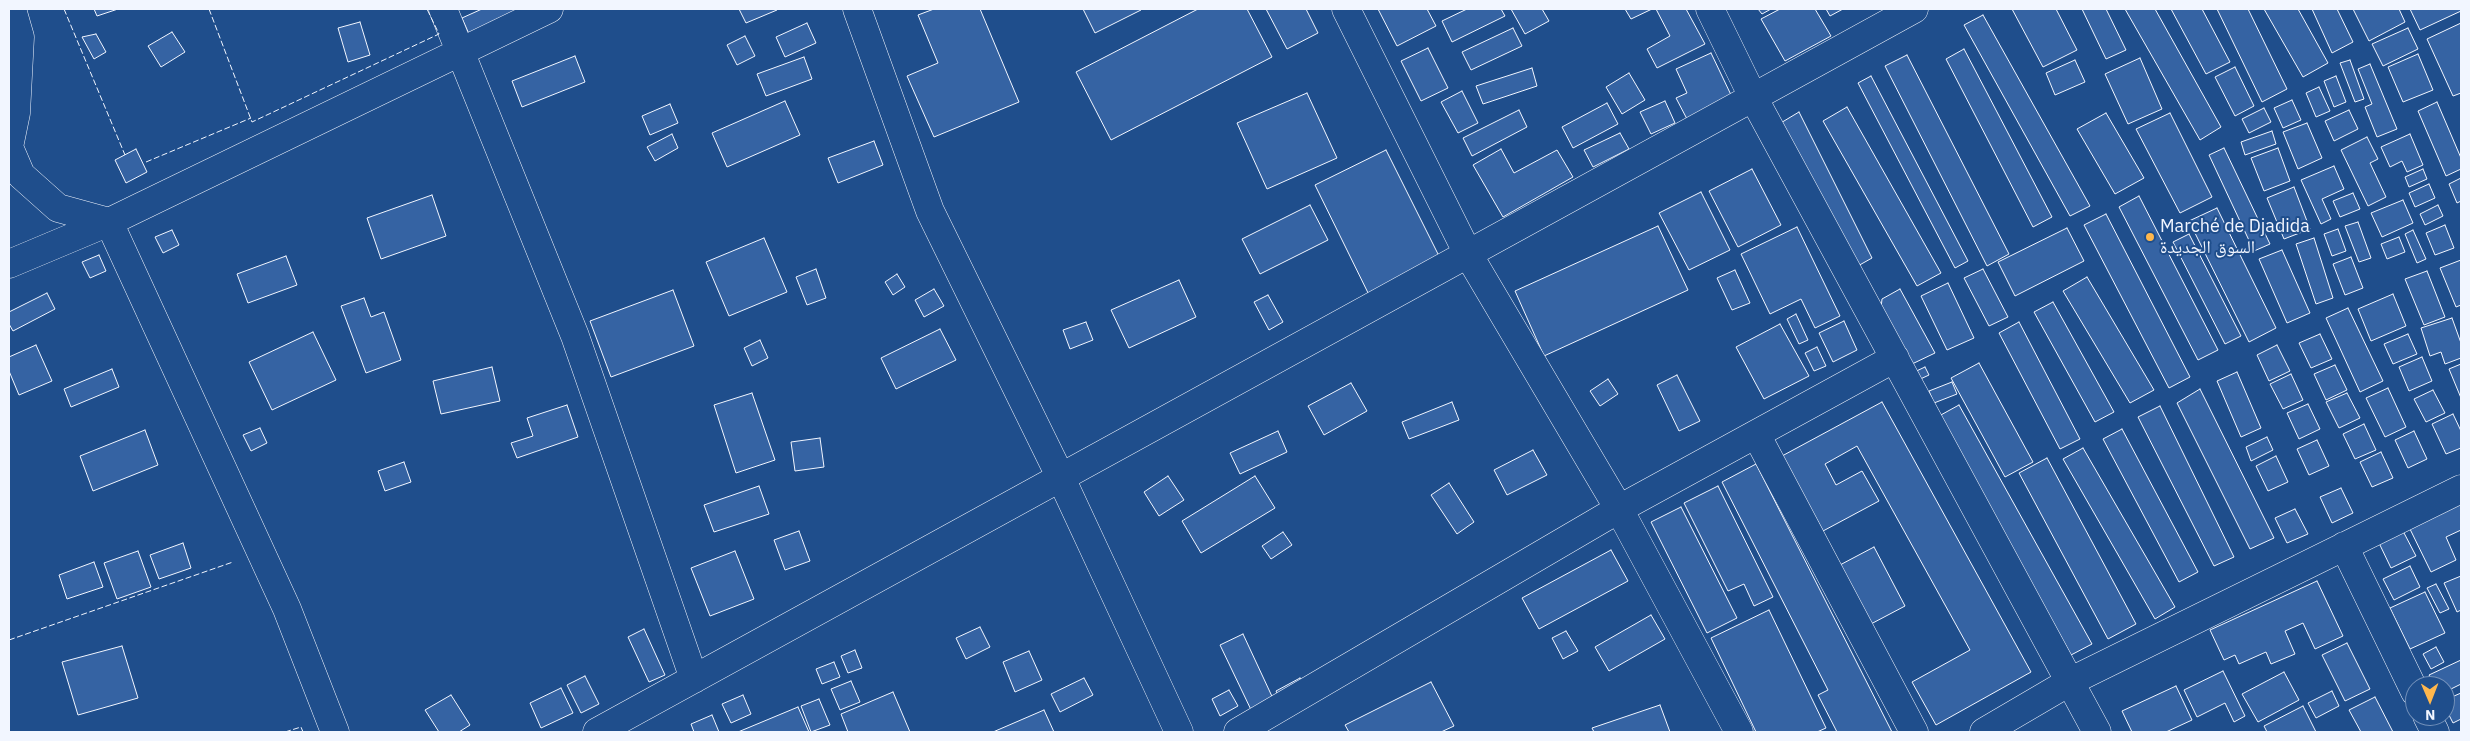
<!DOCTYPE html>
<meta charset="utf-8">
<style>
body{margin:0}
#map{position:relative;width:2470px;height:741px;overflow:hidden;background:#1f4e8c;font-family:"IBM Plex Sans",sans-serif}
canvas{display:block}
.frame{position:absolute;inset:0;border:10px solid #f2f6ff;pointer-events:none}
.north{position:absolute;left:2405px;top:676px;width:50px;height:50px;box-sizing:border-box;background:#1f4e8c;border:1px solid #7391ba;border-radius:50%;rotate:179deg;font-size:14px;font-weight:700;line-height:20px;text-align:center;color:#f2f6ff}
.north::after{content:'';display:block;margin:auto;width:18px;height:22px;background:#ffb74d;clip-path:polygon(50% 0,100% 100%,50% 72%,0 100%)}
</style>
<div id="map">
<canvas width="2470" height="741"></canvas>
<div class="frame"></div>
<div class="north">N</div>
</div>
<script>
const c = document.querySelector('canvas').getContext('2d');
c.lineJoin = 'round';
function fillPath(path, color) {
  c.fillStyle = color;
  c.fill(path, 'evenodd');
}
function poly(rows) {
  const path = new Path2D();
  for (const r of rows) {
    path.moveTo(r[0], r[1]);
    for (let i = 2; i < r.length; i += 2) path.lineTo(r[i], r[i + 1]);
  }
  return path;
}
function trace(path, color, width, dash) {
  c.strokeStyle = color;
  c.lineWidth = width;
  c.lineCap = dash ? 'butt' : 'round';
  c.setLineDash(dash || []);
  c.stroke(path);
}
function label(font, color, halo, rows, align = 'center') {
  c.font = font + ' "IBM Plex Sans","Noto Naskh Arabic",sans-serif';
  c.lineWidth = 4;
  c.setLineDash([]);
  c.textBaseline = 'middle';
  c.strokeStyle = halo;
  c.fillStyle = color;
  for (const [text, x, y, turn = 0] of rows) {
    c.save();
    c.translate(x, y);
    c.rotate((+turn || 0) * Math.PI / 180);
    c.textAlign = isNaN(turn) ? turn : align;
    if (halo) c.strokeText(text, 0, 0);
    c.fillText(text, 0, 0);
    c.restore();
  }
}
const building = poly([
 [94,9,118,9,97,16,94,9],
 [482,9,526,9,469,34,462,18,482,9],
 [739,9,777,9,777,10,746,23,739,9],
 [934,9,980,9,1019,102,934,137,907,76,938,63,918,15,934,9],
 [1083,9,1140,9,1141,10,1095,33,1083,9],
 [1198,9,1247,9,1272,57,1111,140,1076,72,1198,9],
 [1266,9,1306,9,1318,33,1287,49,1266,9],
 [1378,9,1427,9,1436,26,1397,46,1378,9],
 [1467,9,1501,9,1505,16,1452,42,1442,21,1467,9],
 [1511,9,1542,9,1549,21,1525,34,1511,9],
 [1625,9,1652,9,1631,19,1625,9],
 [1656,9,1686,9,1705,44,1657,68,1647,49,1670,36,1656,9],
 [1758,9,1771,9,1762,14,1758,9],
 [1780,9,1815,9,1831,36,1785,61,1761,19,1780,9],
 [1826,9,1843,9,1830,16,1826,9],
 [2012,9,2056,9,2077,50,2043,67,2012,9],
 [2082,9,2106,9,2126,50,2106,59,2082,9],
 [2125,9,2155,9,2221,127,2200,140,2125,9],
 [2171,9,2202,9,2230,62,2206,74,2171,9],
 [2217,9,2248,9,2287,89,2262,102,2217,9],
 [2264,9,2298,9,2328,63,2303,77,2264,9],
 [2312,9,2337,9,2353,42,2332,53,2312,9],
 [2353,9,2399,9,2405,22,2369,41,2353,9],
 [2410,9,2460,9,2461,11,2420,30,2410,9],
 [1983,15,2090,206,2070,216,1964,25,1983,15],
 [360,22,370,55,348,62,338,28,360,22],
 [807,23,816,43,785,57,776,37,807,23],
 [2461,23,2461,93,2453,96,2427,39,2461,23],
 [1513,28,1522,46,1471,70,1462,52,1513,28],
 [2408,28,2418,49,2383,66,2372,44,2408,28],
 [172,32,185,52,161,67,148,46,172,32],
 [96,34,106,52,94,59,82,37,96,34],
 [745,36,755,56,737,65,727,45,745,36],
 [1428,48,1448,88,1421,101,1401,61,1428,48],
 [1964,49,2052,217,2033,227,1946,59,1964,49],
 [1711,53,1732,97,1687,119,1676,98,1687,93,1676,69,1711,53],
 [2418,54,2433,90,2403,102,2388,67,2418,54],
 [1907,55,2009,254,1987,266,1885,66,1907,55],
 [575,56,585,82,522,107,512,81,575,56],
 [804,57,812,79,766,96,757,74,804,57],
 [2140,58,2162,109,2128,124,2105,74,2140,58],
 [2075,60,2085,82,2055,95,2046,73,2075,60],
 [2350,60,2364,99,2355,102,2340,63,2350,60],
 [2370,64,2397,129,2377,137,2365,107,2372,104,2358,69,2370,64],
 [2235,67,2254,106,2235,116,2215,77,2235,67],
 [1532,68,1537,86,1483,104,1476,86,1532,68],
 [1629,73,1645,100,1622,114,1606,87,1629,73],
 [1871,76,1968,261,1955,268,1858,83,1871,76],
 [2336,76,2346,102,2334,107,2324,81,2336,76],
 [2319,87,2330,111,2316,117,2306,93,2319,87],
 [1462,91,1478,123,1458,133,1441,102,1462,91],
 [1307,93,1337,158,1267,189,1237,123,1307,93],
 [2292,100,2301,120,2283,128,2274,108,2292,100],
 [785,101,800,135,727,167,712,133,785,101],
 [1665,101,1675,123,1651,134,1640,112,1665,101],
 [2437,102,2461,158,2461,169,2446,176,2418,111,2437,102],
 [1607,103,1618,124,1573,148,1562,127,1607,103],
 [670,104,678,123,650,135,642,116,670,104],
 [1847,107,1941,273,1917,286,1823,121,1847,107],
 [2264,108,2271,122,2249,133,2242,119,2264,108],
 [1519,110,1527,127,1472,156,1463,138,1519,110],
 [2349,110,2358,129,2334,141,2325,121,2349,110],
 [1799,112,1872,258,1856,267,1779,124,1799,112],
 [2106,113,2144,178,2115,194,2077,129,2106,113],
 [2170,113,2212,197,2180,213,2136,129,2170,113],
 [2307,123,2322,158,2298,169,2283,132,2307,123],
 [2272,131,2276,144,2245,155,2241,142,2272,131],
 [1620,133,1629,149,1593,167,1584,150,1620,133],
 [672,134,678,148,655,161,647,147,672,134],
 [2410,134,2423,165,2407,172,2402,161,2390,167,2381,147,2410,134],
 [2367,137,2378,159,2370,163,2386,197,2368,206,2341,150,2367,137],
 [874,141,883,165,838,183,828,158,874,141],
 [2224,148,2270,244,2254,251,2209,155,2224,148],
 [2278,148,2290,181,2264,191,2251,158,2278,148],
 [136,149,147,172,126,183,115,160,136,149],
 [1501,149,1514,173,1557,150,1573,177,1503,217,1473,165,1501,149],
 [1386,150,1445,268,1373,303,1315,185,1386,150],
 [2334,166,2344,189,2322,199,2331,219,2321,224,2301,180,2334,166],
 [1752,169,1781,225,1738,247,1709,191,1752,169],
 [2423,169,2427,179,2409,187,2405,177,2423,169],
 [2461,178,2461,201,2457,203,2449,184,2461,178],
 [2429,184,2435,198,2415,207,2409,193,2429,184],
 [2294,187,2310,229,2284,239,2267,198,2294,187],
 [1701,192,1730,250,1689,270,1659,213,1701,192],
 [2353,193,2360,209,2340,217,2333,201,2353,193],
 [432,195,446,236,381,259,367,218,432,195],
 [2139,196,2218,350,2198,360,2119,207,2139,196],
 [2403,200,2413,223,2382,237,2371,213,2403,200],
 [1310,205,1328,240,1260,274,1242,239,1310,205],
 [2438,205,2443,216,2425,225,2420,214,2438,205],
 [2217,208,2276,328,2249,342,2189,221,2217,208],
 [2106,214,2190,377,2169,388,2084,225,2106,214],
 [2358,222,2371,258,2359,262,2345,226,2358,222],
 [2445,225,2454,248,2435,255,2426,233,2445,225],
 [1658,226,1688,290,1544,356,1515,291,1658,226],
 [1797,227,1840,316,1815,328,1801,299,1770,314,1741,254,1797,227],
 [2067,228,2084,261,2015,296,1998,262,2067,228],
 [2338,229,2346,251,2332,256,2324,234,2338,229],
 [172,230,179,245,163,253,155,237,172,230],
 [2413,230,2426,259,2417,263,2405,234,2413,230],
 [2189,234,2241,336,2225,344,2173,242,2189,234],
 [2399,237,2405,252,2387,259,2381,244,2399,237],
 [764,238,787,292,729,316,706,262,764,238],
 [2314,238,2333,298,2316,304,2296,244,2314,238],
 [2282,250,2310,313,2287,323,2259,259,2282,250],
 [99,255,106,271,90,278,82,262,99,255],
 [286,256,297,285,248,303,237,274,286,256],
 [2351,257,2363,288,2345,295,2333,264,2351,257],
 [2461,260,2461,305,2456,307,2440,268,2461,260],
 [816,269,826,298,807,305,796,277,816,269],
 [1983,269,2008,317,1989,326,1964,278,1983,269],
 [1735,270,1750,303,1732,310,1717,278,1735,270],
 [2427,271,2445,317,2424,325,2405,279,2427,271],
 [897,274,905,287,893,295,885,282,897,274],
 [2087,277,2154,390,2130,403,2063,291,2087,277],
 [1179,280,1196,317,1129,348,1111,310,1179,280],
 [1948,283,1974,338,1947,350,1921,296,1948,283],
 [934,289,944,306,924,317,915,300,934,289],
 [1900,289,1935,353,1912,364,1881,308,1882,299,1900,289],
 [673,290,694,346,611,377,590,321,673,290],
 [47,293,55,309,13,331,9,324,9,312,47,293],
 [2393,294,2406,326,2371,341,2358,309,2393,294],
 [1268,295,1283,322,1269,330,1254,302,1268,295],
 [364,298,371,317,384,312,401,360,366,373,341,306,364,298],
 [2053,302,2114,412,2095,422,2034,312,2053,302],
 [2348,308,2383,381,2360,392,2326,318,2348,308],
 [1796,314,1808,340,1799,344,1787,319,1796,314],
 [2452,318,2461,343,2461,358,2445,364,2441,352,2430,356,2421,328,2452,318],
 [1844,321,1857,350,1833,362,1819,333,1844,321],
 [1086,322,1093,340,1070,349,1063,330,1086,322],
 [2019,322,2080,439,2060,449,1999,333,2019,322],
 [1780,324,1809,376,1764,399,1736,347,1780,324],
 [940,329,956,360,896,389,881,358,940,329],
 [313,332,336,380,272,410,249,362,313,332],
 [2320,334,2332,359,2311,368,2299,343,2320,334],
 [2408,334,2417,354,2393,364,2384,344,2408,334],
 [760,340,768,358,752,366,744,348,760,340],
 [36,345,52,381,19,395,9,371,9,357,36,345],
 [2277,345,2290,371,2269,381,2257,355,2277,345],
 [1817,347,1826,366,1814,371,1805,353,1817,347],
 [2422,357,2432,381,2409,391,2399,367,2422,357],
 [1979,363,2033,462,2005,477,1951,378,1979,363],
 [2461,364,2461,398,2449,369,2461,364],
 [2335,365,2347,390,2326,400,2314,374,2335,365],
 [492,367,500,401,441,414,433,381,492,367],
 [1925,367,1929,375,1914,382,1910,374,1925,367],
 [112,369,119,387,71,407,64,389,112,369],
 [2237,372,2261,428,2241,437,2217,381,2237,372],
 [2291,374,2303,400,2283,409,2270,384,2291,374],
 [1677,375,1700,421,1679,431,1657,385,1677,375],
 [1608,379,1618,394,1600,406,1590,391,1608,379],
 [1952,382,1957,394,1934,403,1929,391,1952,382],
 [1351,383,1367,411,1324,435,1308,406,1351,383],
 [2388,388,2406,427,2385,437,2366,398,2388,388],
 [2200,389,2274,538,2250,549,2177,403,2200,389],
 [2433,390,2445,413,2426,422,2414,399,2433,390],
 [752,393,775,460,736,473,714,405,752,393],
 [2347,393,2360,418,2339,428,2326,402,2347,393],
 [1452,402,1459,420,1409,439,1402,422,1452,402],
 [1882,402,2031,672,1936,725,1912,682,1970,650,1857,446,1825,464,1836,485,1862,471,1879,501,1823,531,1782,456,1882,402],
 [2308,404,2320,429,2299,439,2287,413,2308,404],
 [567,405,578,437,517,458,511,443,533,436,527,418,567,405],
 [1959,405,2092,644,2071,655,1939,416,1959,405],
 [2160,406,2234,557,2214,566,2138,417,2160,406],
 [2453,414,2461,431,2461,448,2446,454,2432,424,2453,414],
 [2364,424,2376,450,2355,459,2343,434,2364,424],
 [260,428,267,443,251,451,243,435,260,428],
 [2122,429,2198,572,2179,582,2103,439,2122,429],
 [145,430,158,465,93,491,80,456,145,430],
 [1278,431,1287,452,1240,474,1230,453,1278,431],
 [2414,431,2427,459,2408,468,2395,440,2414,431],
 [2267,437,2273,450,2251,461,2246,447,2267,437],
 [820,438,824,467,795,471,791,442,820,438],
 [2317,440,2329,466,2309,475,2297,449,2317,440],
 [2083,448,2175,607,2155,619,2063,459,2083,448],
 [1533,450,1547,475,1507,495,1494,470,1533,450],
 [2381,452,2393,478,2372,487,2360,462,2381,452],
 [2276,456,2288,482,2268,491,2256,466,2276,456],
 [2047,458,2136,624,2108,639,2019,473,2047,458],
 [404,462,411,482,385,491,378,471,404,462],
 [1756,464,1892,732,1837,732,1818,695,1828,690,1722,482,1756,464],
 [1168,476,1184,500,1159,516,1144,492,1168,476],
 [1255,476,1275,508,1201,553,1182,521,1255,476],
 [1449,483,1474,522,1457,534,1431,495,1449,483],
 [759,486,769,514,714,532,704,505,759,486],
 [1718,486,1773,597,1754,606,1744,584,1728,591,1684,503,1718,486],
 [2341,488,2353,513,2332,523,2320,497,2341,488],
 [2461,499,2461,530,2446,537,2456,560,2431,572,2408,525,2461,499],
 [1681,507,1737,618,1707,633,1651,522,1681,507],
 [2295,509,2308,534,2287,543,2275,518,2295,509],
 [799,531,810,561,785,570,774,540,799,531],
 [2403,531,2416,556,2391,568,2379,543,2403,531],
 [1283,532,1292,545,1271,559,1262,546,1283,532],
 [183,543,191,568,159,579,150,555,183,543],
 [1874,547,1905,606,1869,625,1838,566,1874,547],
 [1611,550,1628,581,1539,629,1522,598,1611,550],
 [138,551,151,587,117,599,104,563,138,551],
 [735,551,754,599,710,616,691,568,735,551],
 [94,562,103,587,67,599,59,575,94,562],
 [2410,566,2420,587,2394,600,2383,579,2410,566],
 [2461,576,2461,610,2457,612,2444,583,2461,576],
 [2317,581,2343,636,2315,649,2303,623,2285,631,2295,654,2271,664,2266,652,2239,664,2235,655,2224,660,2210,630,2317,581],
 [2436,584,2449,609,2440,613,2427,588,2436,584],
 [2425,592,2445,633,2410,649,2390,608,2425,592],
 [1769,610,1826,728,1817,732,1756,732,1711,638,1769,610],
 [1651,615,1665,639,1609,671,1595,647,1651,615],
 [980,627,990,647,966,659,956,638,980,627],
 [644,629,665,675,649,682,628,637,644,629],
 [1566,631,1578,651,1563,659,1552,638,1566,631],
 [1243,634,1276,705,1254,716,1220,645,1243,634],
 [2347,643,2370,689,2345,701,2322,655,2347,643],
 [122,646,138,698,78,715,62,662,122,646],
 [2436,647,2444,662,2431,669,2423,654,2436,647],
 [855,650,862,668,848,673,841,656,855,650],
 [1029,651,1042,680,1015,692,1003,662,1029,651],
 [2461,660,2461,684,2445,692,2445,686,2435,686,2429,675,2461,660],
 [834,662,840,677,822,684,816,669,834,662],
 [2223,671,2245,716,2234,722,2225,703,2197,717,2184,690,2223,671],
 [2284,672,2299,700,2258,722,2242,694,2284,672],
 [585,676,599,704,581,713,567,685,585,676],
 [1084,678,1093,695,1060,712,1051,694,1084,678],
 [1300,678,1306,690,1282,703,1276,691,1300,678],
 [851,681,860,702,840,710,831,689,851,681],
 [1431,682,1454,726,1441,732,1349,732,1345,725,1431,682],
 [2176,686,2192,720,2166,732,2132,732,2122,711,2176,686],
 [561,688,573,713,541,728,530,703,561,688],
 [1229,690,1238,706,1220,716,1212,699,1229,690],
 [2332,691,2339,706,2316,718,2308,703,2332,691],
 [893,692,910,732,848,732,841,714,893,692],
 [2461,693,2461,719,2453,723,2445,707,2445,700,2461,693],
 [451,695,470,725,459,732,439,732,425,710,451,695],
 [743,695,751,714,731,723,722,704,743,695],
 [2375,697,2393,732,2361,732,2349,710,2375,697],
 [819,699,830,725,811,732,801,706,819,699],
 [1660,705,1670,732,1594,732,1592,728,1660,705],
 [2303,706,2316,732,2267,732,2264,726,2303,706],
 [798,707,809,732,738,732,798,707],
 [1044,710,1054,732,993,732,1044,710],
 [712,715,719,732,694,732,691,724,712,715]
]);
fillPath(building, '#3563a3');
trace(building, '#f2f6ff', 1);
const street = poly([
 [12,9,20,37,16,113,9,147,21,175,58,208,109,222,287,609,335,732],
 [443,9,575,336,694,679],
 [857,9,930,211,1061,478,1179,732],
 [1346,9,1468,254,1619,509,1739,732],
 [1710,9,1753,97,2097,732],
 [9,264,109,222,549,9],
 [1756,434,1914,732],
 [2344,546,2415,692],
 [2427,716,2435,732],
 [597,732,1914,9],
 [1238,732,1619,509,1895,358],
 [1984,732,2071,681,2461,489]
]);
trace(street, '#f2f6ff', 29);
trace(street, '#1f4e8c', 28);
trace(poly([
 [64,9,125,155],
 [209,9,252,122,439,34,427,9],
 [146,162,251,118],
 [9,640,233,562],
 [285,732,301,727,303,732]
]), '#f2f6ff', 1, [6, 2.5]);
for (const [x, y, r, color] of [
 [2150,237,5,"#ffb74d"]
]) {
  const dot = new Path2D();
  dot.arc(x, y, r, 0, 2 * Math.PI);
  c.fillStyle = color;
  c.fill(dot);
  trace(dot, '#1f4e8c', 2);
}
label('18px', '#f2f6ff', '#1f4e8c', [
 ["Marché de Djadida",2160,227],
 ["السوق الجديدة",2160,248]
], 'left');
</script>
